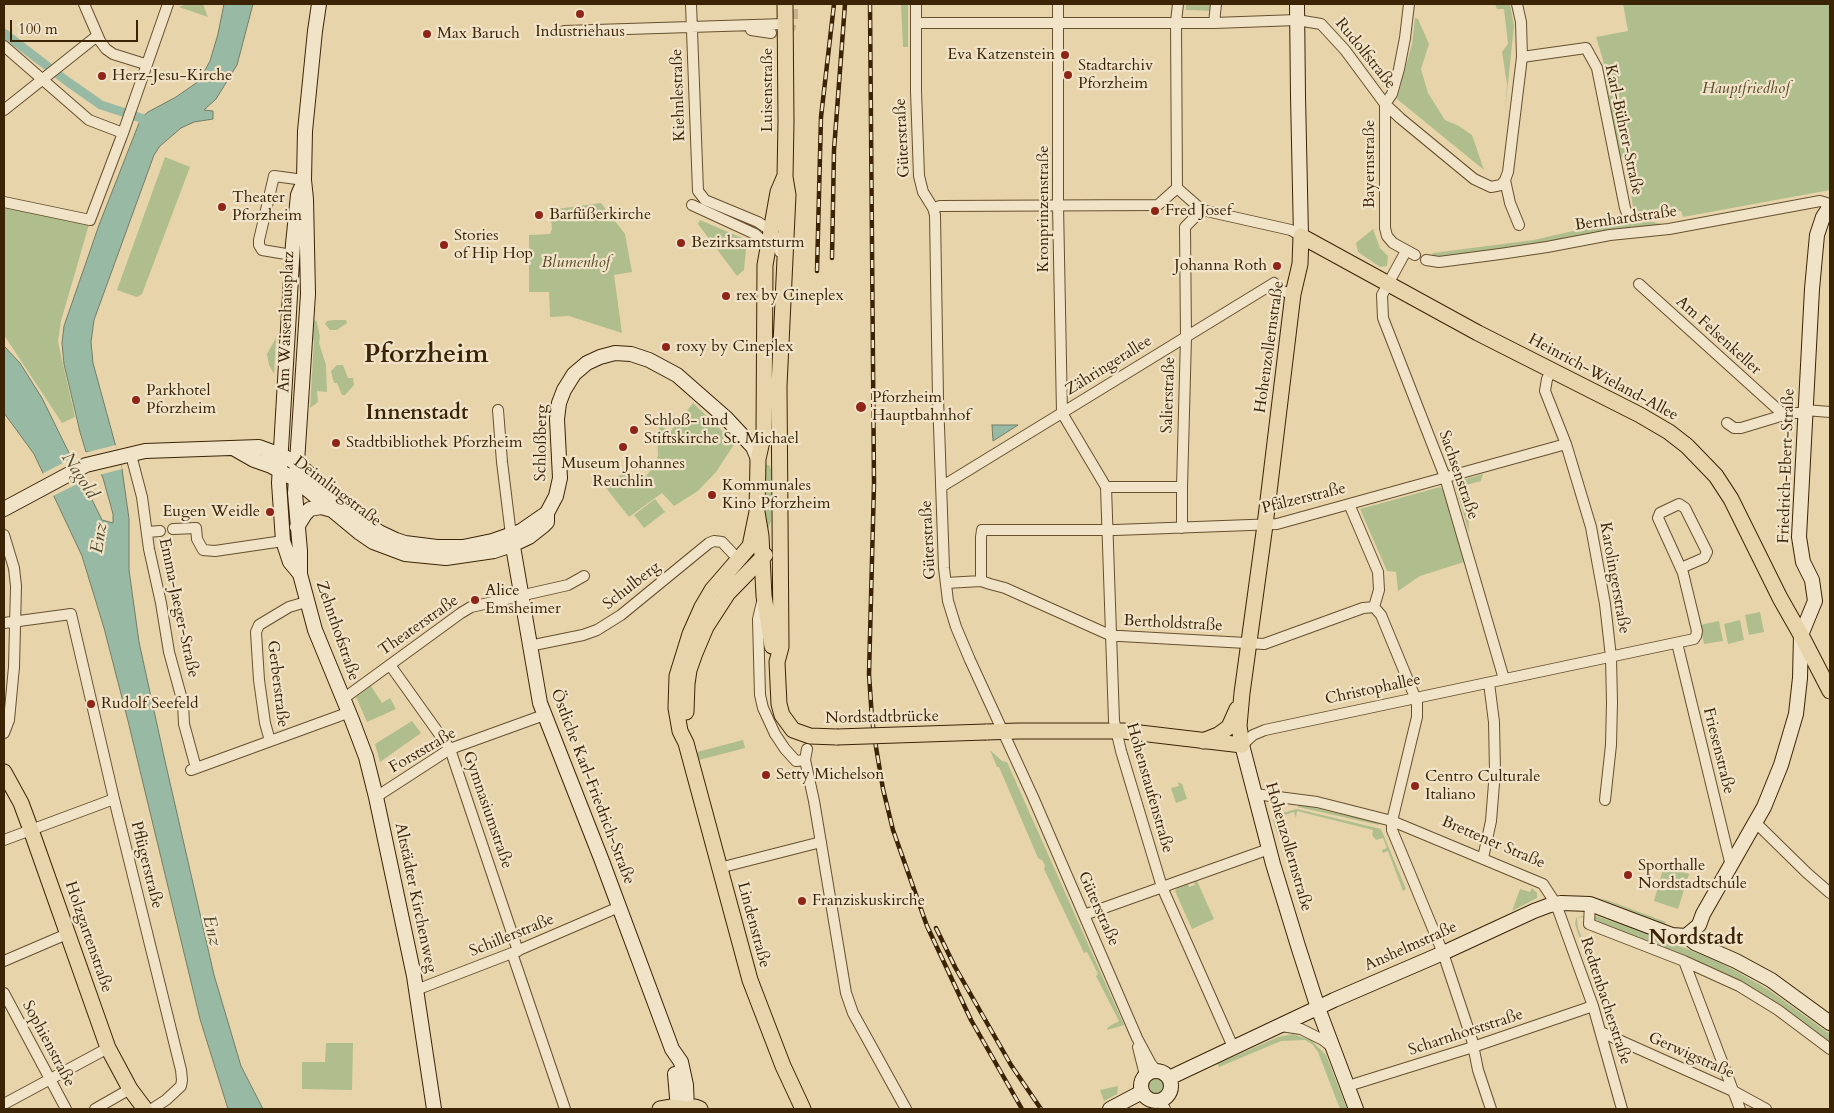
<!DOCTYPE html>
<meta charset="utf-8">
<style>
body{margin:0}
#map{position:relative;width:1834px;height:1113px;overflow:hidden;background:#e8d4ab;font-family:Cardo,serif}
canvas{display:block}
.frame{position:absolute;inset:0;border:5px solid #3b2405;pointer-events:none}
.scale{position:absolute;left:10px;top:20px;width:128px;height:22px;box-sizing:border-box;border:2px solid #3b2405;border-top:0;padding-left:6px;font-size:15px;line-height:18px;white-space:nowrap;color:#3b2405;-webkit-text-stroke:4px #f0e3c8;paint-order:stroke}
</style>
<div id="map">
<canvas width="1834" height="1113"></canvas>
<div class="frame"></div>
<div class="scale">100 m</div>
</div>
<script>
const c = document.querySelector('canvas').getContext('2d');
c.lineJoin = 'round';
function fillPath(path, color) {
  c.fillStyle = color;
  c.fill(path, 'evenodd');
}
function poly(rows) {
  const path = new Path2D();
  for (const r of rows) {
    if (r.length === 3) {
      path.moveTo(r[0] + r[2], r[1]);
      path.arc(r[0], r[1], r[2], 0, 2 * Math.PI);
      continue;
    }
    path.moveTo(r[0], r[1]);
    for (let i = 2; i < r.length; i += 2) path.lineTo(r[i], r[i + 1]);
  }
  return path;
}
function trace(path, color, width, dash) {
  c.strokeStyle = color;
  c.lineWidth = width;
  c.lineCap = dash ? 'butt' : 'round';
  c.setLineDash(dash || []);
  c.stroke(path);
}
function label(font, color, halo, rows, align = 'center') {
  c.font = font + ' Cardo,serif';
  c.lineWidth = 4.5;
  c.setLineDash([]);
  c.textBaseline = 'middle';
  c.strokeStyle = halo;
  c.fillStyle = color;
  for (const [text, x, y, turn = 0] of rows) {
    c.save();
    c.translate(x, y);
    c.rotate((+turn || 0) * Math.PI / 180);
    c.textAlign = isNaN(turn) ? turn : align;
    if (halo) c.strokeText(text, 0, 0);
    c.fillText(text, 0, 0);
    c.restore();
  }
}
fillPath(poly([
 [187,4,203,4,208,17,179,7],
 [901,4,908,4,908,47,903,47],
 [1186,4,1214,4,1214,11,1186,10],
 [1495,4,1510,4,1514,26,1505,111,1507,84,1502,52,1508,44,1504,9,1497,9],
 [1623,4,1830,4,1830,190,1683,217,1681,211,1634,214,1631,194,1634,192,1628,157,1619,158,1603,60,1596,37,1628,31],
 [1415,18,1418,19,1429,44,1421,69,1428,93,1445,120,1459,126,1472,135,1484,170,1397,99,1412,44],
 [165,157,190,167,142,294,137,297,117,290],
 [601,203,625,234,632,272,614,275,622,333,569,316,550,317,549,292,529,292,529,235,550,234,552,229,550,210],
 [4,205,90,221,61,321,58,342,75,417,62,423,4,335],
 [1641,219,1665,225,1435,259,1431,256,1433,253,1534,240,1603,224],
 [700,220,747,240,744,270,737,276,698,224],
 [1373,229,1380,248,1388,256,1387,266,1380,267,1358,252,1356,243],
 [315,320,317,322,320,337,319,343,326,365,327,392,317,391,318,402,310,408,314,340,309,340,310,321],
 [334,320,346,320,347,323,337,330,330,330,325,324,327,321],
 [276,338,274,374,269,365,267,354],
 [337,365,343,365,348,378,353,378,354,385,345,395,342,395,337,383,334,383,331,371],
 [693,403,735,443,716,472,698,491,674,506,662,493,629,517,606,488,627,469,633,477,646,476,655,465,658,455,657,437,660,425,670,432],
 [766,464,770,466,771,470,771,521,765,538],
 [1483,474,1481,481,1462,486,1468,508,1469,533,1455,484,1459,481],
 [1440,487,1443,489,1464,562,1420,576,1398,591,1396,572,1387,571,1360,509],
 [655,499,665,512,644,528,634,515],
 [1760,612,1764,632,1749,635,1745,615],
 [1740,620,1744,640,1728,644,1724,624],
 [1719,621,1723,641,1704,644,1700,625],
 [371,686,382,703,390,698,396,709,367,722,356,697],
 [412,721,421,733,380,762,375,744],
 [743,740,745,748,699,760,697,752],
 [990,750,1002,761,1007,762,1124,1025,1107,1030,1108,1027,1119,1021,1096,976,1098,974,1087,952,1084,953,1044,869,1045,866,1043,861,1038,858,999,767,997,767],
 [1178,782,1182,784,1187,799,1176,803,1171,788,1179,786],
 [1298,804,1375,822,1379,823,1379,825,1298,807],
 [1297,809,1381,829,1406,889,1403,891,1388,851,1383,853,1382,850,1387,848,1383,838,1376,840,1372,835,1373,830,1297,811,1296,818,1294,812,1275,818,1279,839,1273,820,1277,815,1276,812,1278,811,1279,814],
 [1664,866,1689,874,1678,909,1654,901],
 [1197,881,1214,919,1192,929,1175,891,1177,888,1188,884,1189,887,1195,885,1194,882],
 [1532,888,1537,893,1537,898,1512,911,1520,889,1530,892],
 [1598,898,1607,900,1666,922,1665,924],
 [1583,916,1583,917,1577,918,1578,928,1586,949,1588,950,1612,1023,1605,1016,1575,924,1576,918],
 [1596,916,1641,931,1713,959,1736,971,1769,990,1830,1034,1830,1045,1812,1031,1661,947,1647,940,1594,922,1593,917],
 [1293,1034,1311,1040,1326,1055,1347,1109,1340,1109,1318,1052,1312,1044,1305,1040,1281,1041,1219,1067,1217,1064,1278,1037],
 [326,1043,353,1043,352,1090,302,1089,302,1062,325,1062],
 [1156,1086,8],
 [1118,1086,1117,1094,1104,1101,1100,1090]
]), '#b0be8d');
const water = poly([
 [224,4,253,4,237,65,216,99,204,110,213,111,213,119,194,122,181,128,160,146,154,155,94,320,91,342,93,363,122,469,129,519,129,570,139,642,165,761,214,975,241,1066,263,1109,228,1109,200,1019,128,721,104,628,82,556,34,454,4,413,4,346,20,363,42,398,102,520,113,523,113,514,103,478,90,452,86,452,80,432,64,364,62,343,64,326,99,225,141,118,148,112,176,97,199,81,210,61,218,34,224,4],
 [992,425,1018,425,993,441,992,425]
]);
fillPath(water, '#98b9a4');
trace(water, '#737d64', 1);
fillPath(poly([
 [116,445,122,469,99,475,88,454,84,453],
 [74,457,85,480,51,497,40,475]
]), '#e8d4ab');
trace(poly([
 [4,33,68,82,101,105,141,118,148,127]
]), '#98b9a4', 9);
trace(poly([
 [771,33,782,32,790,29,793,20,793,4]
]), '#c5b18a', 10, [10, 5]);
const street = poly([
 [84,4,100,41,106,49,113,54,145,64],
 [691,4,698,191,705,200,758,222,770,230,779,241,780,252],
 [916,4,916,91,919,176,923,192,933,208,935,215,938,398,944,568,948,601,956,627,970,660,1033,797,1137,1038,1151,1064,1156,1070],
 [1058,4,1058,205,1062,413,1106,487,1114,721,1121,751,1162,887,1233,1047],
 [1409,4,1405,38,1399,69,1392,94,1385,104,1385,228,1387,236,1393,243,1415,255],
 [1517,4,1521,22,1522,57,1508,172,1505,180,1510,203,1519,225],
 [916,23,1214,23,1297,20,1321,24,1345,50,1385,104,1400,118,1474,179,1491,187,1501,185,1505,180],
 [1214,23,1216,4],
 [751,30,771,33],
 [564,31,785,24],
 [4,46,89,120,123,133],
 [1522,57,1586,48,1597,68,1625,208,1629,218],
 [4,110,97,36],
 [1177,188,1176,22,1178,4],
 [1177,188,1202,210,1291,230,1301,236],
 [4,202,90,220,123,133,168,4],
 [692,205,755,234,768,246],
 [933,208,940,206,1158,205,1177,188],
 [1406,251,1382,295,1383,318,1445,477,1504,679],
 [292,255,262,250,259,245,259,240,274,176,304,180],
 [1426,260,1439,262,1500,254,1547,247,1610,235,1669,229,1820,201,1830,204],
 [1639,284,1784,415,1794,413,1805,413],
 [1552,370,1547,379,1545,391,1566,444,1591,527,1605,604,1611,657,1612,702,1611,745,1605,800],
 [498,410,502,462,511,535],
 [1805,410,1830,412],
 [1727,423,1734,428,1741,428,1784,415],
 [131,455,142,497,149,549,161,603,169,652,183,703,184,724,196,768],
 [941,487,1274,283,1282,291,1293,294],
 [1106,487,1182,487],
 [1349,504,1378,572,1379,590,1374,607],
 [1182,528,1182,487,1186,337,1185,227,1202,210],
 [173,529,196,528,197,539,203,550,215,551,283,541],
 [147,532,160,531],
 [4,535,14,568,16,586,14,667,9,720,4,733],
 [981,581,981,537,982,530,1115,530,1277,524,1566,444],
 [946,583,981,581,990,584,1005,588,1112,636,1120,636,1264,644,1363,608,1374,607],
 [762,602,758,619,760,695,763,708,775,734,785,749,796,761,805,760],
 [1374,607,1381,615,1417,702,1417,717,1392,821,1392,830,1443,953,1472,1040,1478,1070,1491,1109],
 [4,623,71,614,114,799,181,1070,182,1080,181,1086,166,1100,152,1109],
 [1677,643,1731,866],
 [529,646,583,635,597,630,621,615,709,543,714,541,722,542,738,559],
 [390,665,450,749,518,951],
 [343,699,461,613,471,607,568,585,584,576],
 [270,741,265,723,259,680,256,632,259,625,289,607,306,602],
 [1242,745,1253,735,1265,730,1694,639,1696,636,1697,631,1683,573,1658,518,1660,513,1679,504,1685,508,1707,552,1704,558,1681,568],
 [807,749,805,760,814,801,846,993,853,1013,906,1109],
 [191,770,350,712],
 [1255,794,1317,802,1392,821,1543,884,1556,904,1593,1006,1622,1109],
 [376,797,450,749,544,715],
 [1756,823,1807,873,1830,893],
 [4,840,114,799],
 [1483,858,1491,821,1495,771,1494,722,1489,683],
 [719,868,821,842],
 [1590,904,1589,924,1684,961,1739,986,1778,1010,1830,1049],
 [1084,915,1269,849],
 [512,953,565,1109],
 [4,961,67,934],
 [1684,961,1740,1109],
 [416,990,512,953,619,907],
 [4,993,66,1109],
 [1281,1026,1301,1029,1323,1040,1332,1047],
 [1601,1032,1735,1092,1766,1109],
 [1138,1047,1145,1075],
 [1348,1086,1473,1047,1593,1006],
 [1160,1100,1165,1109],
 [4,1104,108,1048],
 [95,1109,130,1089]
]);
const secondary = poly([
 [319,4,315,31,305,131,304,180,306,199,308,294,295,493,300,551,300,574,315,630,352,720,366,757,376,797,414,976,434,1109],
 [1297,4,1298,96,1301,236],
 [233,448,254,460,271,466,296,480,360,533,373,542,405,554,446,558,494,551,512,545,529,537,543,526,547,522,547,514],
 [4,509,86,465,145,451,259,447,281,455,298,464,362,520,379,532,396,540,405,543,437,547,463,547,492,541,521,531,547,513,556,496,560,478,557,419,559,403,564,390,574,374,587,363,600,357,615,353,631,354,649,360,677,375,726,418,753,447,758,459],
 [297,527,305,514,310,509,321,507,332,510],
 [511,535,540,703,602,861,672,1049,681,1062,686,1085,687,1109],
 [300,574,290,562,283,541,279,483,293,244,298,195,301,188],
 [1242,745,1273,864,1298,946,1318,1008,1356,1109],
 [1686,936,1699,925,1703,914,1764,807,1781,765,1796,714,1800,678,1801,635,1815,601,1812,580,1803,562,1799,537,1812,289,1817,235,1823,217,1830,206],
 [1156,1086,15],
 [675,1074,678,1109],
 [1169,1078,1334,1000,1443,953,1534,911,1550,905,1561,903,1590,904,1672,935,1686,936,1695,943,1736,961,1771,980,1830,1023],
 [1110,1109,1142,1092]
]);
const primary = poly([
 [785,4,786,122,785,177,788,195,779,386,781,647,777,662,779,704,782,715,793,730,810,736,837,737],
 [757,512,750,546,712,590,702,607,690,634,677,676,676,708,680,731,686,743,750,980,783,1066,803,1109],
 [772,646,764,596,761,536,757,512,758,459,764,432,765,265,778,192,784,178],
 [686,712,687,684,689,670,695,653,706,627,728,593,765,555],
 [986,732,1019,731,1123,731,1242,745,1239,726,1242,693,1265,525,1293,294,1300,264,1301,236,1478,333,1640,415,1669,432,1687,446,1716,476,1731,499,1780,598,1801,635,1830,691],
 [1203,741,1218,735,1229,727,1237,709],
 [4,772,21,803,31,830,108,1048,130,1089,145,1109],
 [660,1109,672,1107,687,1109,695,1107,700,1109]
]);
trace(street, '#66502e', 12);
trace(secondary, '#3b2405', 16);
trace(primary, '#3b2405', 17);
trace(street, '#f0e3c8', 10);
trace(secondary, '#f0e3c8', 14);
trace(primary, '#e8d4ab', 15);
const rail = poly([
 [870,4,874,484,869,674,872,719,876,747,883,789,893,830,927,926,971,1020,1022,1109],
 [832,258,834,150,845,4],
 [817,271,821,117,834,4],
 [936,928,955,967,1011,1065,1041,1109]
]);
trace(rail, '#3b2405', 4.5);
trace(rail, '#f0e3c8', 2.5, [8]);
const primaryBridge = poly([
 [837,737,986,732]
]);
trace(primaryBridge, '#3b2405', 17, []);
trace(primaryBridge, '#e8d4ab', 15);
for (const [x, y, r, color] of [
 [580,14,5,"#8f2418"],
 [427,34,5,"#8f2418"],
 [1065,55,5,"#8f2418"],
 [1068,75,5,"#8f2418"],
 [102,76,5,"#8f2418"],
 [222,207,5,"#8f2418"],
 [1155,211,5,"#8f2418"],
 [539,215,5,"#8f2418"],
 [681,243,5,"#8f2418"],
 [444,245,5,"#8f2418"],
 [1277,266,5,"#8f2418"],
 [726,296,5,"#8f2418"],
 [666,347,5,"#8f2418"],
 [136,400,5,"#8f2418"],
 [861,407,6,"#8f2418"],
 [634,430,5,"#8f2418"],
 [336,443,5,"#8f2418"],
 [623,447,5,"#8f2418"],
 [712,495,5,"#8f2418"],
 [270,512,5,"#8f2418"],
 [475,600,5,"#8f2418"],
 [91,704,5,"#8f2418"],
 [766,775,5,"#8f2418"],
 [1415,786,5,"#8f2418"],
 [1628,875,5,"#8f2418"],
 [802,901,5,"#8f2418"]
]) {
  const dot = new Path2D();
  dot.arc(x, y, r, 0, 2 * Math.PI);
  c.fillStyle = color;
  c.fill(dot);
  trace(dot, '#f0e3c8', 2);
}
label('16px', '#3b2405', '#f0e3c8', [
 ["Industriehaus",580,32,"center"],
 ["Max Baruch",437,34],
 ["Eva Katzenstein",1055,55,"right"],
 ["Stadtarchiv",1078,66],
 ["Pforzheim",1078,84],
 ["Herz-Jesu-Kirche",112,76],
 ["Theater",232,198],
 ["Pforzheim",232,216],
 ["Fred Josef",1165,211],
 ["Barfüßerkirche",549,215],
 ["Stories",454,236],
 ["of Hip Hop",454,254],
 ["Bezirksamtsturm",691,243],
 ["Johanna Roth",1267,266,"right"],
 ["rex by Cineplex",736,296],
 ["roxy by Cineplex",676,347],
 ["Parkhotel",146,391],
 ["Pforzheim",146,409],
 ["Pforzheim",872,398],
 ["Hauptbahnhof",872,416],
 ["Schloß- und",644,421],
 ["Stiftskirche St. Michael",644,439],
 ["Stadtbibliothek Pforzheim",346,443],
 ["Museum Johannes",623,464,"center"],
 ["Reuchlin",623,482,"center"],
 ["Kommunales",722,486],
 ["Kino Pforzheim",722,504],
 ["Eugen Weidle",260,512,"right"],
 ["Alice",485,591],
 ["Emsheimer",485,609],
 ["Rudolf Seefeld",101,704],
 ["Setty Michelson",776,775],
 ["Centro Culturale",1425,777],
 ["Italiano",1425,795],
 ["Sporthalle",1638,866],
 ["Nordstadtschule",1638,884],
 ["Franziskuskirche",812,901]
], 'left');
label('16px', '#3b2405', '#f0e3c8', [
 ["Rudolfstraße",1365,54,51],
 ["Luisenstraße",768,90,-90],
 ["Kiehnlestraße",679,95,-92],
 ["Karl-Bührer-Straße",1623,130,78],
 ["Güterstraße",903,138,-93],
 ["Bayernstraße",1370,164,-90],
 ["Kronprinzenstraße",1044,209,-90],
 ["Bernhardstraße",1626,219,-8],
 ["Am Waisenhausplatz",287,322,-88],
 ["Am Felsenkeller",1718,336,42],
 ["Hohenzollernstraße",1270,347,-82],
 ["Zähringerallee",1109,366,-32],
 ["Heinrich-Wieland-Allee",1603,378,28],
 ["Salierstraße",1169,395,-88],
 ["Schloßberg",542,443,-89],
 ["Friedrich-Ebert-Straße",1787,466,-88],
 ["Sachsenstraße",1458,475,71],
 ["Deimlingstraße",337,492,37],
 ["Pfälzerstraße",1304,499,-14],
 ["Güterstraße",929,540,-93],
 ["Karolingerstraße",1614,578,80],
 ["Schulberg",632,586,-38],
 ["Emma-Jaeger-Straße",178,608,78],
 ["Bertholdstraße",1173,624,3],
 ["Theaterstraße",419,626,-35],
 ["Zehnthofstraße",337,631,71],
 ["Gerberstraße",277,684,83],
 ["Christophallee",1373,690,-12],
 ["Nordstadtbrücke",882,718,-1],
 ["Forststraße",423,751,-30],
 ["Friesenstraße",1718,751,76],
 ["Östliche Karl-Friedrich-Straße",592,787,69],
 ["Hohenstaufenstraße",1149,788,74],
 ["Gymnasiumstraße",487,810,71],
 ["Brettener Straße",1493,843,23],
 ["Hohenzollernstraße",1288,847,74],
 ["Pflügerstraße",146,865,76],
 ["Altstädter Kirchenweg",415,898,78],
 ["Güterstraße",1098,909,66],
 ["Lindenstraße",753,925,75],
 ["Schillerstraße",512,936,-22],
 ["Holzgartenstraße",88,937,71],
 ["Anshelmstraße",1411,947,-24],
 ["Redtenbacherstraße",1605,1001,72],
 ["Scharnhorststraße",1466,1033,-18],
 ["Sophienstraße",48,1044,62],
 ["Gerwigstraße",1691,1056,24]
]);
label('italic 16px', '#584a27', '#f0e3c8', [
 ["Hauptfriedhof",1746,89],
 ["Blumenhof",576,263]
]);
label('italic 18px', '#52492d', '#f0e3c8', [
 ["Nagold",79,476,57],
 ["Enz",100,538,-81],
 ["Enz",211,931,76]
]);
label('bold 21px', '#3b2405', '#f0e3c8', [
 ["Innenstadt",417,414],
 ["Nordstadt",1696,939]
]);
label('bold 26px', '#3b2405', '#f0e3c8', [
 ["Pforzheim",426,356]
]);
</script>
